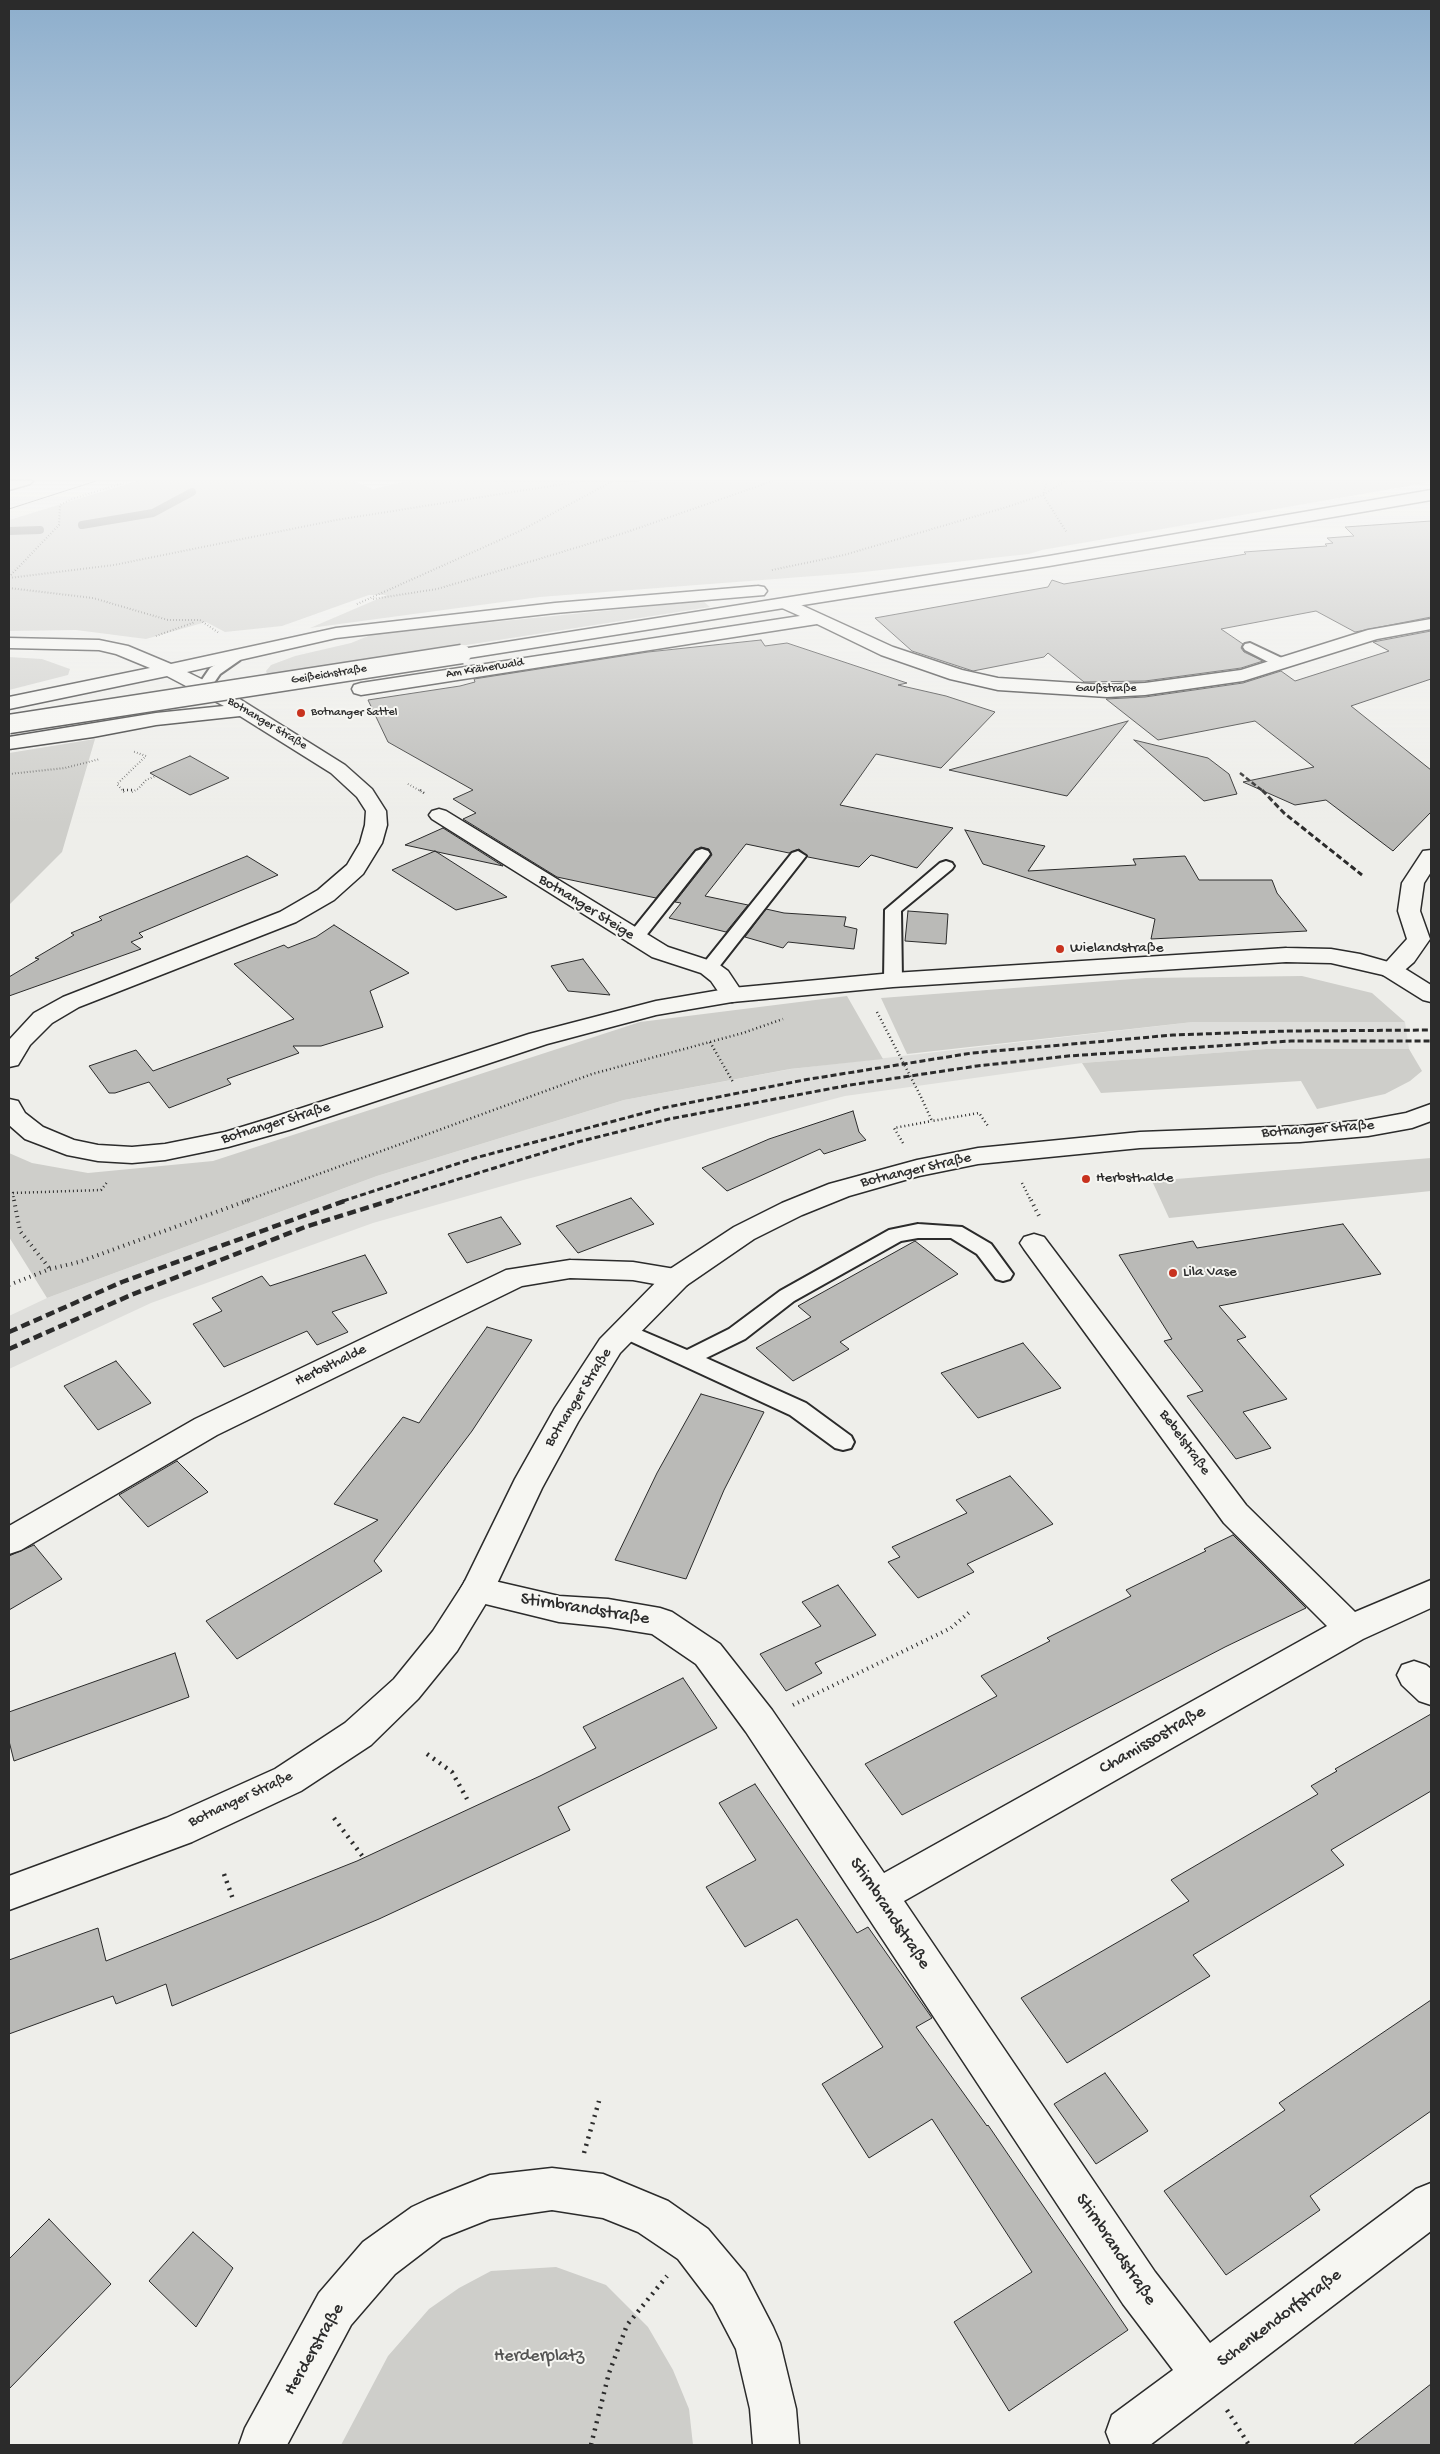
<!DOCTYPE html>
<meta charset="utf-8">
<style>
body{margin:0}
#map{position:relative;width:1440px;height:2454px;overflow:hidden;background:#eeeeea;font-family:"Gochi Hand",sans-serif}
canvas{display:block}
.frame{position:absolute;inset:0;border:10px solid #2b2b2b;pointer-events:none}
</style>
<div id="map">
<canvas width="1440" height="2454"></canvas>
<div class="frame"></div>
</div>
<script>
const c = document.querySelector('canvas').getContext('2d');
c.lineJoin = 'round';
function fillPath(path, color) {
  c.fillStyle = color;
  c.fill(path, 'evenodd');
}
function poly(rows) {
  const path = new Path2D();
  for (const r of rows) {
    path.moveTo(r[0], r[1]);
    for (let i = 2; i < r.length; i += 2) path.lineTo(r[i], r[i + 1]);
  }
  return path;
}
function trace(path, color, width, dash) {
  c.strokeStyle = color;
  c.lineWidth = width;
  c.lineCap = dash ? 'butt' : 'round';
  c.setLineDash(dash || []);
  c.stroke(path);
}
function label(font, color, halo, rows, align = 'center') {
  c.font = font + ' "Gochi Hand",sans-serif';
  c.lineWidth = 4;
  c.setLineDash([]);
  c.textBaseline = 'middle';
  c.strokeStyle = halo;
  c.fillStyle = color;
  for (const [text, x, y, turn = 0] of rows) {
    c.save();
    c.translate(x, y);
    c.rotate((+turn || 0) * Math.PI / 180);
    c.textAlign = isNaN(turn) ? turn : align;
    if (halo) c.strokeText(text, 0, 0);
    c.fillText(text, 0, 0);
    c.restore();
  }
}
fillPath(poly([
 [1193,1022,1405,1022,1409,1049,1266,1049,1082,1063,845,1096,527,1179,373,1223,151,1303,9,1369,9,1316,47,1298,377,1176,624,1100,791,1069]
]), '#dededb');
fillPath(poly([
 [137,481,353,481,373,489,407,481,1431,482,1042,550,1029,554,854,573,540,597,310,628,387,595,369,595,282,626,225,632,206,622,146,639,76,630,9,631,9,520],
 [703,601,710,607,268,676,266,671,271,665,295,656,351,643,373,634],
 [9,657,42,659,70,669,68,675,9,690],
 [95,739,62,852,9,905,9,753],
 [1302,976,1372,993,1405,1022,1193,1022,907,1054,881,998,1146,978],
 [847,996,883,1059,790,1069,624,1100,377,1176,47,1298,9,1237,9,1153,32,1163,88,1173,213,1161,640,1022],
 [1266,1049,1409,1049,1422,1071,1410,1081,1385,1094,1317,1109,1301,1081,1101,1093,1082,1063],
 [1431,1158,1431,1191,1169,1218,1152,1181],
 [556,2267,606,2285,648,2327,673,2370,689,2409,693,2445,341,2445,388,2356,429,2309,459,2288,491,2271]
]), '#cececa');
trace(poly([
 [82,525,153,513,192,492],
 [9,531,40,530]
]), '#757573', 8);
const building = poly([
 [1431,521,1431,617,1355,632,1316,611,1221,629,1243,644,1241,648,1244,652,1263,661,1241,668,1145,681,1084,682,1048,653,1044,657,973,671,912,651,875,618,1048,587,1052,580,1064,584,1246,554,1244,552,1327,546,1325,544,1333,543,1327,538,1354,536,1345,527,1431,521],
 [1431,631,1431,679,1351,706,1431,770,1431,812,1393,851,1326,800,1295,805,1243,782,1314,767,1255,721,1158,740,1106,699,1145,697,1243,683,1281,671,1295,681,1389,651,1373,642,1431,631],
 [761,640,765,646,787,643,907,683,898,685,946,696,995,712,941,768,876,754,840,805,953,828,917,868,871,855,859,867,808,857,799,849,789,853,746,844,705,896,748,905,726,932,669,918,681,903,675,902,712,855,709,849,701,847,695,850,656,898,557,877,463,819,476,813,453,799,473,790,388,742,368,700,460,686,475,682,474,679,648,652,761,640],
 [1128,721,1067,796,949,770,1128,721],
 [1134,740,1208,758,1229,774,1237,794,1204,801,1134,740],
 [190,756,229,778,190,795,150,773,190,756],
 [443,828,503,866,405,845,443,828],
 [965,830,1045,846,1028,871,1136,865,1133,859,1185,856,1199,880,1272,880,1277,893,1307,931,1151,939,1155,919,983,864,965,830],
 [435,851,507,897,456,910,392,870,435,851],
 [247,856,278,875,139,933,143,937,131,942,141,949,9,996,9,977,39,959,35,958,74,935,71,933,102,920,99,917,247,856],
 [766,909,784,913,846,917,844,926,857,929,854,949,788,942,783,948,745,937,766,909],
 [908,911,948,914,946,944,905,941,908,911],
 [334,925,409,973,370,991,383,1027,321,1046,293,1046,299,1053,227,1079,231,1084,169,1108,149,1082,115,1093,109,1093,89,1066,136,1050,153,1071,294,1019,234,964,284,945,288,948,316,937,334,925],
 [583,959,610,995,568,991,551,966,583,959],
 [853,1111,859,1132,866,1140,824,1154,820,1149,727,1191,702,1168,769,1139,853,1111],
 [631,1198,654,1224,578,1253,556,1226,631,1198],
 [501,1217,521,1244,467,1263,448,1234,501,1217],
 [1343,1224,1381,1274,1219,1306,1246,1337,1237,1340,1287,1399,1243,1412,1271,1448,1236,1459,1187,1396,1203,1391,1164,1341,1172,1339,1119,1255,1193,1241,1197,1248,1343,1224],
 [915,1241,958,1274,840,1342,849,1349,793,1381,756,1348,811,1317,798,1306,915,1241],
 [365,1255,387,1293,332,1312,348,1332,317,1345,307,1331,224,1367,193,1324,222,1311,212,1298,262,1276,270,1286,365,1255],
 [487,1327,532,1340,472,1431,374,1561,382,1571,237,1659,206,1621,378,1520,334,1504,403,1417,419,1423,487,1327],
 [1023,1343,1061,1388,978,1418,941,1373,1023,1343],
 [116,1361,151,1403,98,1430,64,1386,116,1361],
 [701,1394,764,1412,724,1490,686,1579,615,1560,657,1473,701,1394],
 [177,1461,208,1492,148,1527,119,1495,177,1461],
 [1010,1476,1053,1524,967,1564,974,1572,918,1598,888,1562,900,1557,892,1547,967,1513,956,1500,1010,1476],
 [1233,1535,1306,1608,1225,1647,902,1815,865,1764,997,1696,981,1676,1050,1641,1047,1638,1131,1596,1126,1590,1206,1551,1204,1549,1233,1535],
 [34,1545,62,1579,9,1610,9,1556,34,1545],
 [838,1585,876,1635,815,1663,822,1673,786,1691,760,1654,821,1626,802,1602,838,1585],
 [175,1653,189,1697,14,1761,9,1741,9,1712,175,1653],
 [683,1678,717,1728,558,1807,570,1830,379,1919,172,2006,166,1984,116,2004,113,1996,9,2034,9,1960,98,1928,106,1961,357,1861,540,1776,596,1748,583,1727,683,1678],
 [1431,1714,1431,1791,1331,1850,1344,1865,1193,1955,1210,1976,1067,2063,1021,1998,1189,1901,1171,1880,1318,1794,1311,1786,1337,1771,1335,1769,1431,1714],
 [755,1784,857,1933,868,1927,932,2018,916,2027,987,2126,988,2125,1128,2330,1009,2411,954,2322,1032,2272,932,2119,869,2158,822,2084,883,2047,797,1919,745,1947,706,1887,756,1860,719,1803,755,1784],
 [1431,2000,1431,2111,1310,2196,1320,2210,1226,2275,1164,2191,1285,2110,1279,2103,1431,2000],
 [1105,2073,1148,2131,1096,2164,1054,2104,1105,2073],
 [49,2219,111,2284,9,2389,9,2259,49,2219],
 [193,2232,233,2268,196,2327,149,2281,193,2232],
 [1431,2384,1431,2445,1353,2445,1431,2384]
]);
fillPath(building, '#babab7');
trace(building, '#2b2b2b', 1);
const service = poly([
 [1250,643,1286,660,1288,663,1281,667,1276,666,1245,650,1243,647,1245,644,1250,643],
 [235,653,242,657,240,660,220,674,209,690,199,690,197,687,210,668,235,653],
 [702,849,708,851,710,854,708,857,641,942,629,942,627,938,629,934,696,851,702,849],
 [798,851,806,856,715,972,703,972,701,968,703,964,792,853,798,851],
 [946,861,952,863,954,866,952,869,901,911,902,980,899,984,893,985,887,984,884,980,885,910,940,863,946,861],
 [918,1224,962,1227,991,1244,1013,1274,1010,1279,1003,1281,996,1279,977,1254,951,1238,918,1238,901,1241,794,1301,745,1339,706,1358,806,1403,851,1436,854,1442,851,1448,843,1450,835,1448,790,1415,619,1336,615,1331,619,1326,626,1324,687,1350,729,1329,780,1291,889,1230,918,1224]
]);
const minor = poly([
 [788,599,893,647,962,670,998,678,1107,685,1145,683,1241,670,1368,630,1431,619,1431,629,1377,639,1243,681,1145,695,1107,697,998,690,950,679,881,655,817,624,361,695,354,693,352,689,354,685,361,683,800,616,782,608,779,604,782,600,788,599],
 [439,809,446,811,668,947,717,963,728,971,744,995,740,1000,732,1002,724,1000,711,981,701,973,652,957,432,819,429,815,432,811,439,809],
 [1431,850,1431,872,1424,883,1420,911,1430,939,1414,962,1399,975,1391,977,1383,975,1379,970,1407,939,1398,911,1402,883,1423,851,1431,850],
 [1034,1234,1044,1237,1246,1505,1355,1612,1431,1580,1431,1608,1363,1639,904,1901,1155,2272,1210,2343,1416,2189,1431,2183,1431,2231,1150,2445,1111,2445,1106,2432,1112,2415,1173,2370,1123,2304,746,1732,696,1664,652,1634,608,1627,559,1622,465,1599,460,1590,465,1581,477,1577,559,1596,608,1599,660,1608,672,1612,720,1644,772,1710,884,1873,1327,1626,1224,1523,1024,1249,1020,1243,1024,1237,1034,1234],
 [570,1260,633,1262,687,1271,691,1278,687,1285,677,1288,633,1280,570,1278,522,1286,217,1435,21,1550,9,1554,9,1526,195,1419,506,1270,570,1260],
 [1414,1661,1426,1665,1431,1669,1431,1705,1419,1701,1402,1685,1397,1675,1402,1665,1414,1661]
]);
const tertiary = poly([
 [552,2168,603,2174,668,2201,708,2229,745,2273,773,2327,780,2343,796,2409,799,2445,753,2445,750,2409,736,2349,713,2305,678,2259,638,2232,603,2218,552,2210,490,2219,442,2238,395,2274,351,2325,287,2445,239,2445,245,2428,319,2293,363,2242,412,2207,427,2200,490,2175,552,2168]
]);
const secondary = poly([
 [9,481,33,481,30,484,9,490,9,481],
 [1431,490,1431,500,1049,566,462,659,456,658,453,654,456,650,462,649,1049,556,1431,490],
 [758,586,764,587,767,591,764,595,555,613,336,638,187,672,230,693,345,765,372,789,386,811,387,825,382,843,363,874,334,900,296,922,79,1007,52,1023,30,1045,18,1065,9,1067,9,1040,34,1013,63,997,280,912,318,890,347,865,360,843,365,825,366,811,357,797,331,773,240,716,156,725,93,737,9,749,9,737,156,713,224,706,167,676,9,709,9,697,150,668,116,654,99,650,9,648,9,638,99,640,128,646,171,664,336,628,555,603,758,586],
 [1286,948,1331,949,1360,954,1399,965,1431,985,1431,1002,1423,1000,1383,975,1331,963,1286,962,893,987,732,1002,656,1015,547,1044,289,1130,228,1147,165,1160,132,1163,98,1161,67,1155,25,1139,9,1125,9,1099,18,1101,25,1113,43,1127,74,1140,98,1145,132,1147,165,1144,225,1132,271,1118,529,1034,656,1001,732,988,893,973,1286,948],
 [1431,1104,1431,1121,1412,1128,1368,1136,1300,1142,1140,1148,978,1164,919,1176,849,1196,802,1215,754,1239,687,1285,620,1353,578,1422,542,1488,494,1590,457,1651,418,1699,371,1745,301,1791,192,1842,9,1910,9,1876,166,1818,275,1769,345,1723,394,1679,433,1631,464,1583,515,1479,555,1408,600,1339,667,1271,734,1227,782,1203,829,1184,917,1160,978,1148,1140,1132,1300,1126,1368,1120,1406,1113,1431,1104]
]);
trace(service, '#2b2b2b', 4);
trace(minor, '#2b2b2b', 3);
trace(tertiary, '#2b2b2b', 3);
trace(secondary, '#2b2b2b', 3);
trace(poly([
 [1047,481,1043,495,1067,533],
 [772,570,844,555,1007,507,1043,495,1065,481],
 [9,577,59,525,60,505,72,499,130,481],
 [9,578,114,565,336,520,583,481],
 [9,588,93,598,168,620,200,620,219,633],
 [373,599,437,589,539,559,624,533,773,481],
 [357,604,520,531,613,481],
 [156,636,195,622],
 [9,774,65,768,100,759],
 [408,784,422,792],
 [124,792,117,784,146,756,132,751],
 [132,792,138,789,146,780,156,776]
]), '#2b2b2b', 2, [0.5, 2.5]);
trace(poly([
 [123,790,135,790],
 [420,790,424,793],
 [710,1042,733,1082],
 [921,1097,932,1121,979,1113,988,1126],
 [903,1143,894,1128,932,1121],
 [1022,1183,1031,1201],
 [14,1201,13,1193,101,1190,108,1181],
 [245,1201,592,1074,743,1033,783,1019]
]), '#2b2b2b', 2.5, [1, 3]);
trace(poly([
 [14,1200,20,1231,50,1269],
 [1031,1200,1039,1216],
 [9,1285,50,1269,79,1262,249,1200],
 [793,1705,951,1628,972,1610]
]), '#2b2b2b', 4, [1, 4.5]);
trace(poly([
 [427,1754,452,1772,467,1799],
 [334,1818,363,1857],
 [224,1874,234,1902],
 [584,2153,599,2101],
 [1227,2410,1249,2445],
 [591,2445,609,2373,627,2325,667,2276]
]), '#2b2b2b', 4.5, [2, 5.5]);
fillPath(service, '#f6f6f2');
fillPath(minor, '#f6f6f2');
fillPath(tertiary, '#f6f6f2');
fillPath(secondary, '#f6f6f2');
trace(poly([
 [9,509,96,481]
]), '#2b2b2b', 1);
trace(poly([
 [1240,773,1264,792]
]), '#2b2b2b', 2.5, [5, 2.5]);
trace(poly([
 [1262,790,1284,813,1362,875],
 [343,1201,475,1158,663,1108,804,1080,972,1053,1173,1035,1288,1031,1431,1030],
 [388,1201,578,1142,669,1119,850,1085,977,1066,1068,1056,1291,1041,1431,1041]
]), '#2b2b2b', 3, [6, 3]);
trace(poly([
 [9,1332,122,1282,347,1200],
 [9,1349,131,1295,305,1227,392,1200]
]), '#2b2b2b', 4.5, [9, 4.5]);
const secondaryBridge = poly([
 [9,724,462,654]
]);
trace(secondaryBridge, '#2b2b2b', 21, []);
trace(poly([
 [877,1012,921,1097]
]), '#2b2b2b', 2.5, [1, 3]);
trace(secondaryBridge, '#f6f6f2', 18);
const sky = c.createLinearGradient(0, 0, 0, 825);
sky.addColorStop(0, '#8daecc');
sky.addColorStop(0.58, '#f7f7f6');
sky.addColorStop(1, '#f7f7f600');
c.fillStyle = sky;
c.fillRect(0, 0, 1440, 825);
for (const [x, y, r, color] of [
 [301,713,5,"#c8321e"],
 [1060,949,5,"#c8321e"],
 [1086,1179,5,"#c8321e"],
 [1173,1273,5,"#c8321e"]
]) {
  const dot = new Path2D();
  dot.arc(x, y, r, 0, 2 * Math.PI);
  c.fillStyle = color;
  c.fill(dot);
  trace(dot, '#f6f6f2', 2);
}
label('12px', '#2b2b2b', '#f6f6f2', [
 ["Am Kräherwald",485,669,-9],
 ["Geißeichstraße",329,675,-9],
 ["Gaußstraße",1106,689],
 ["Botnanger Straße",267,724,31]
]);
label('12px', '#2b2b2b', '#f6f6f2', [
 ["Botnanger Sattel",311,713]
], 'left');
label('15px', '#2b2b2b', '#f6f6f2', [
 ["Botnanger Steige",586,908,32],
 ["Botnanger Straße",276,1124,-17],
 ["Botnanger Straße",1318,1130,-4],
 ["Botnanger Straße",916,1171,-13],
 ["Herbsthalde",331,1366,-26],
 ["Botnanger Straße",579,1398,-58],
 ["Bebelstraße",1184,1443,54],
 ["Botnanger Straße",241,1800,-25]
]);
label('15px', '#2b2b2b', '#f6f6f2', [
 ["Wielandstraße",1070,949],
 ["Herbsthalde",1096,1179],
 ["Lila Vase",1183,1273]
], 'left');
label('18px', '#2b2b2b', '#f6f6f2', [
 ["Stirnbrandstraße",585,1610,9],
 ["Chamissostraße",1153,1741,-30],
 ["Stirnbrandstraße",889,1914,56],
 ["Stirnbrandstraße",1115,2250,56],
 ["Schenkendorfstraße",1280,2319,-37],
 ["Herderstraße",315,2350,-60]
]);
label('18px', '#545453', '#f6f6f2', [
 ["Herderplatz",539,2357]
]);
</script>
